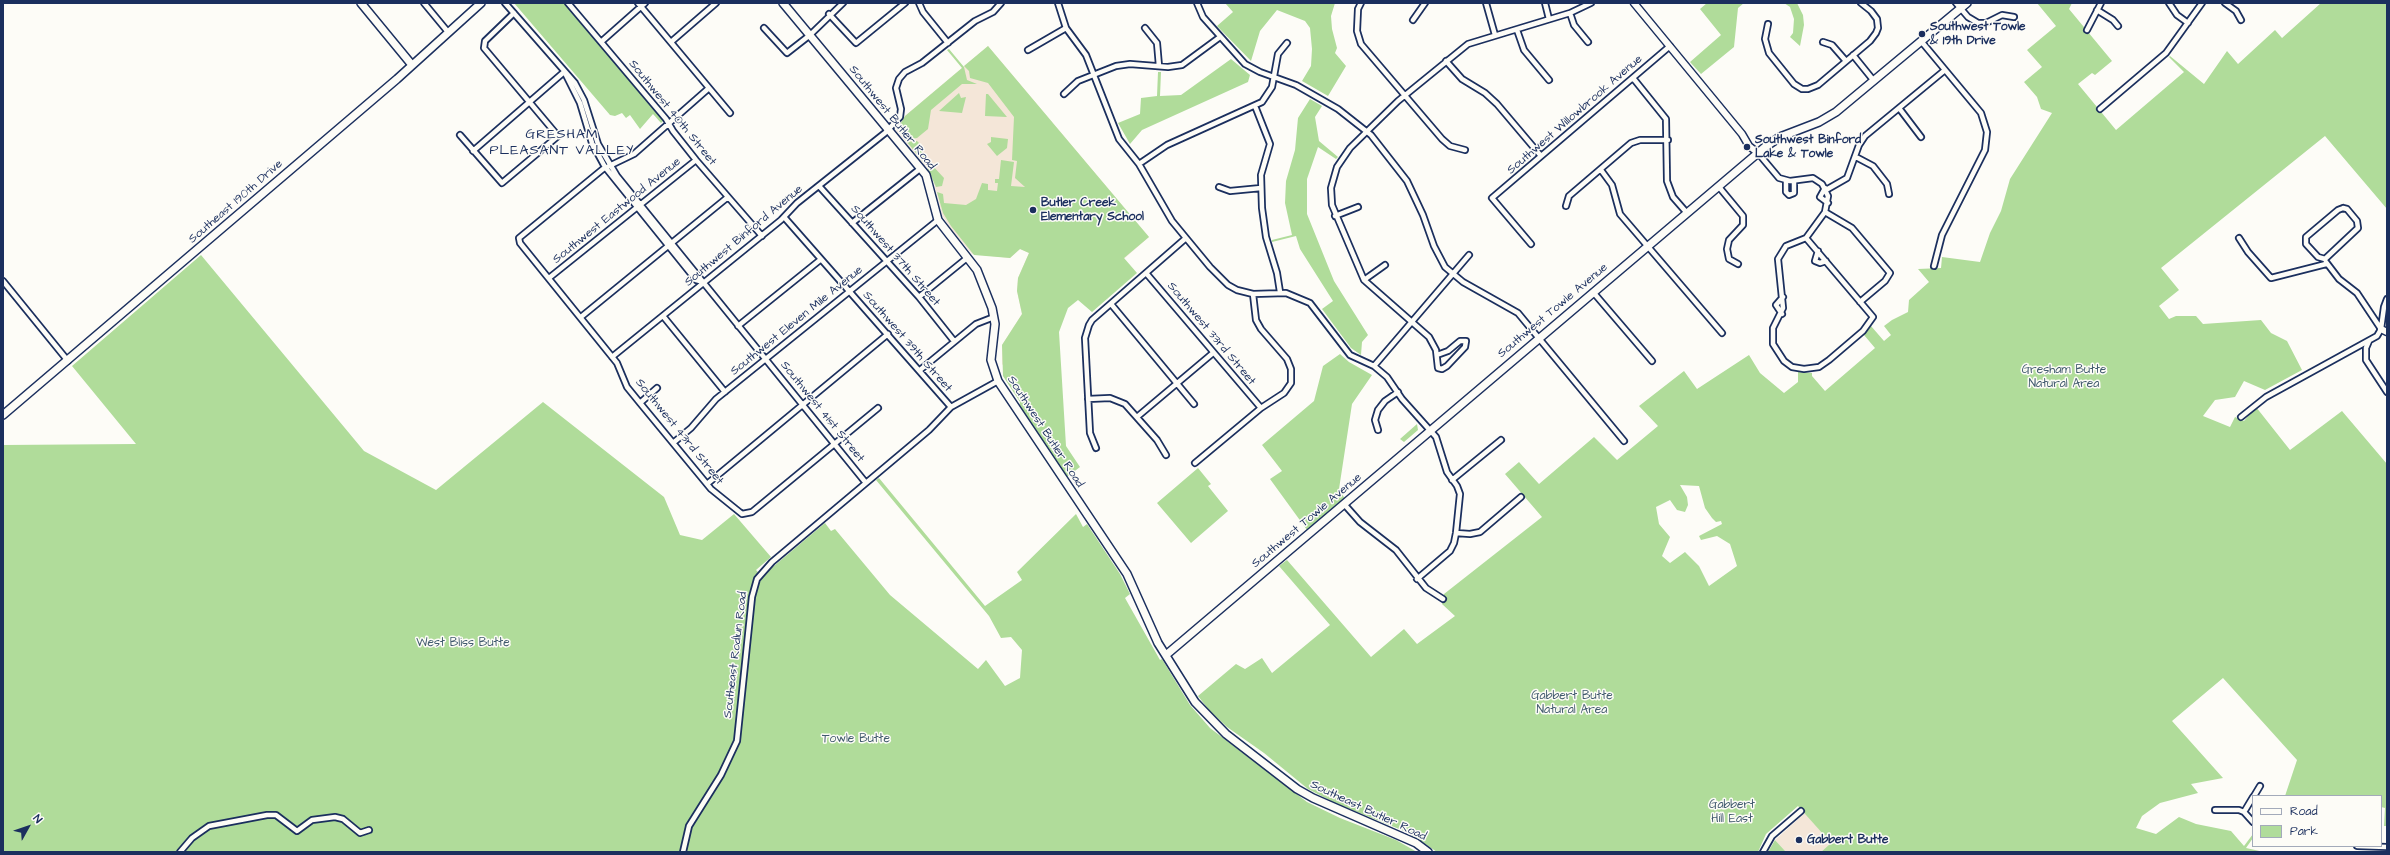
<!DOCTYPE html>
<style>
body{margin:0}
#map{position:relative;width:2390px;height:855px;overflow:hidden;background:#fdfcf7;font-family:"Architects Daughter",sans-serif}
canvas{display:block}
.frame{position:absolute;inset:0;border:4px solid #1b2f5e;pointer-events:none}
.legend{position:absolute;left:2252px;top:795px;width:130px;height:52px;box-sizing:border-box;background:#fdfcf7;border:1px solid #a3aaba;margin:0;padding:5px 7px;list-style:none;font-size:12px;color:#1b2f5e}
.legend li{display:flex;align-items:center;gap:8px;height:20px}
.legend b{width:20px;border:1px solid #a3aaba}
.north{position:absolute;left:8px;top:807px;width:40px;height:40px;-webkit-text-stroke:3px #fdfcf7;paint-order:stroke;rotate:50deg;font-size:11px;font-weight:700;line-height:16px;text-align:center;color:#1b2f5e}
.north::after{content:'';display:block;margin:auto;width:14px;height:18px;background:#1b2f5e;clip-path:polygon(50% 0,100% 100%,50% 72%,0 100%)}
</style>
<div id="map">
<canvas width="2390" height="855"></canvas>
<div class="frame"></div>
<ul class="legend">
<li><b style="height:5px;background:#fdfcf7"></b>Road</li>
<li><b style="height:11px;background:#b0dc9a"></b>Park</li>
</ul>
<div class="north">N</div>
</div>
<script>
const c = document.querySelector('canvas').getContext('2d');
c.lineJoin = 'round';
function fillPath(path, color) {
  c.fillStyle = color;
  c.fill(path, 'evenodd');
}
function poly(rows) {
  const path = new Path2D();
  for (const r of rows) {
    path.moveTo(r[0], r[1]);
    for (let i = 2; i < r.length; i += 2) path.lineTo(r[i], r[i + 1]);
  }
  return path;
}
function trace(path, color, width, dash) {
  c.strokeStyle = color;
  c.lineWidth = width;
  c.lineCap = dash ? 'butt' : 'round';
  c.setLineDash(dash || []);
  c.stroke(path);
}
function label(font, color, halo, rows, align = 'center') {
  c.font = font + ' "Architects Daughter",sans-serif';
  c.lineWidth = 3;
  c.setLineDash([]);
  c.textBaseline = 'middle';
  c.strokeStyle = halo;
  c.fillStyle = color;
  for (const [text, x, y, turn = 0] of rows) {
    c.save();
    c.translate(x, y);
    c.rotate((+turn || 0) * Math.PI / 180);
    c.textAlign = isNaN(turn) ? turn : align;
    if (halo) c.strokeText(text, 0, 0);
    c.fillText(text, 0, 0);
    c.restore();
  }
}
fillPath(poly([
 [988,46,1149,237,1002,365,1002,345,1022,314,1017,291,1018,278,1029,253,1020,249,1010,258,972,254,950,228,942,215,933,179,926,167,896,130,905,116],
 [1805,813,1831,843,1821,852,1786,852,1775,840]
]), '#f4e6d8');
fillPath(poly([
 [514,3,564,3,665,119,661,123,653,114,640,129,630,115,626,118,622,113,615,116,610,115],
 [1225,3,1335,3,1331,16,1332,29,1337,48,1335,53,1346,66,1328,96,1302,81,1311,66,1312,49,1310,28,1305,21,1277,10,1260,31,1251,61,1217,26,1233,12],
 [1707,3,1744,3,1738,8,1734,47,1701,74,1690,62,1721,35,1700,9],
 [1784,3,1797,3,1803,15,1804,25,1800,46,1790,37,1793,33,1794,19,1790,7],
 [2037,3,2072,3,2069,9,2112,61,2095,75,2092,73,2078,84,2116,130,2184,72,2169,57,2170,56,2204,84,2227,51,2238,64,2275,30,2282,38,2321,3,2387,3,2387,209,2325,136,2161,268,2179,290,2159,306,2169,319,2176,316,2196,316,2203,324,2261,320,2271,333,2287,341,2302,370,2265,390,2244,381,2235,397,2215,400,2203,416,2230,427,2235,417,2244,421,2256,407,2290,450,2342,411,2387,464,2387,826,2384,826,2385,808,2381,807,2381,796,2285,796,2297,760,2223,678,2172,721,2223,778,2191,784,2198,793,2160,803,2142,816,2136,828,2156,834,2179,817,2196,824,2231,831,2244,846,2253,834,2253,838,2246,848,2264,852,1821,852,1831,843,1798,806,1766,834,1758,852,1437,852,1409,833,1335,803,1308,789,1264,753,1227,727,1209,710,1198,696,1236,664,1245,669,1262,658,1272,673,1330,625,1279,566,1287,560,1371,657,1404,629,1417,644,1455,616,1442,604,1444,594,1542,517,1505,474,1519,462,1539,484,1594,437,1617,460,1658,426,1639,406,1684,371,1697,389,1749,355,1760,373,1784,393,1798,382,1798,372,1812,373,1812,376,1825,391,1875,348,1864,335,1871,326,1884,341,1891,335,1884,326,1892,320,1908,312,1909,300,1929,282,1918,269,1941,268,1942,257,1980,262,1990,233,2001,211,2010,179,2052,113,2041,109,2037,97,2024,82,2042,67,2027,50,2056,26],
 [1680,485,1699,486,1705,508,1712,518,1716,522,1721,521,1722,524,1699,536,1701,540,1717,536,1730,544,1737,566,1709,586,1699,566,1685,552,1670,563,1662,556,1670,537,1659,524,1656,507,1670,500,1677,510,1685,512,1688,505,1687,497],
 [988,46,1149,237,1124,258,1137,273,1092,312,1078,300,1068,308,1059,332,1066,446,1080,467,1067,477,1024,415,1019,407,1020,402,1003,376,1002,345,1022,314,1017,291,1018,278,1029,253,1020,249,1010,258,974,255,951,226,943,213,937,192,943,194,944,203,966,205,976,199,982,183,988,184,988,190,997,191,998,183,995,183,995,179,999,179,1001,160,1014,162,1011,186,1025,187,1015,178,1017,161,1012,160,1014,117,988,83,970,78,969,71,964,66],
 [949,49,964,67,967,80,977,84,962,84,931,110,928,129,917,138,905,140,898,128,905,116,962,68,947,50],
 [1231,59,1250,75,1248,82,1142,130,1130,144,1118,123,1140,114,1141,98,1157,96,1158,72,1161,72,1160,96,1181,95],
 [959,93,961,98,966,97,962,113,939,111],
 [986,94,988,94,1007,117,985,116],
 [1310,99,1322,106,1315,117,1319,141,1338,157,1336,159,1318,147,1307,179,1307,214,1334,281,1368,335,1362,342,1361,355,1351,348,1322,309,1333,301,1300,249,1296,236,1272,242,1272,240,1292,235,1285,203,1286,181,1295,150,1298,118],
 [991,137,1008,139,1007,148,997,156,987,144,991,142],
 [917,141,919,143,917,146,928,160,924,163,907,142],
 [931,164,944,178,942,186,936,187,927,167],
 [201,255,364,451,436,490,543,402,664,497,680,535,702,540,734,514,771,557,756,570,762,576,825,523,831,531,835,529,890,595,978,669,986,660,1005,686,1020,678,1022,650,1011,637,1001,638,989,616,876,480,879,478,985,606,1022,580,1017,572,1076,514,1083,527,1087,524,1120,574,1130,594,1125,598,1160,660,1162,659,1190,705,1210,728,1307,802,1340,818,1396,840,1417,852,3,852,3,445,136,444,72,366],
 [1340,354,1349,362,1372,375,1352,404,1339,489,1345,499,1307,530,1270,479,1282,471,1262,445,1314,401,1323,366],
 [1417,424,1418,430,1404,442,1400,439],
 [1198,468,1211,484,1208,486,1228,511,1191,543,1157,503],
 [1775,840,1786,852,1768,852]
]), '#b0dc9a');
const minor = poly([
 [424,3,448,32],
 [505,3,575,83,584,100,598,144,617,176,866,483],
 [568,3,666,119,673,131,696,160,762,236],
 [638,3,730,113],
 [919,3,923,12,948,43],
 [1058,3,1066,28,1086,55,1119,139,1139,164,1172,221,1210,267,1228,285,1237,290,1253,294,1286,293,1310,303,1350,355,1374,366,1387,377,1402,399,1436,437,1447,472,1457,486,1460,494,1456,533,1454,543,1450,551,1417,579],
 [1197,3,1203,17,1245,64,1260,72,1296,85,1338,109,1371,135,1407,181,1423,215,1434,246,1445,267,1463,282,1518,313,1624,441],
 [1361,3,1358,9,1357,31,1361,44,1442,139,1450,146,1465,150],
 [1486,3,1495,35],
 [1545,3,1549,19],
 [1956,3,1968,17,1978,23,1986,23,2002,15,2014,17],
 [2169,3,2177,15,2188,23],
 [2225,3,2236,11,2241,20],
 [2097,10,2113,20,2118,26],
 [1570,13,1574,25,1588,42],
 [829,14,856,43,905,3],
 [1413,20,1425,3],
 [1768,24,1765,39,1769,53,1794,84,1802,89,1808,89,1818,85,1870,41,1876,33,1878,28,1877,19,1871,11,1861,3],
 [764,28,787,53,810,35,843,3],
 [1145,28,1157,43,1159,66],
 [1517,30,1524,50,1549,80],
 [2087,30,2101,3],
 [1921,41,1981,113,1987,132,1985,150,1942,235,1934,266],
 [601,42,645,3],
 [671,42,716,3],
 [1823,42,1832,45,1846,61],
 [1028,50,1066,28],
 [1853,55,1874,81],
 [1446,61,1462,79,1485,93,1497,104,1541,156],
 [565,73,580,103,592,143,605,167,696,280,700,281],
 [1633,78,1666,119,1667,181,1673,197,1687,213],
 [709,88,634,154,603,169,519,238,520,243,617,363,627,387,640,403,711,489,742,514,752,512,878,408],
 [1064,94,1078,81,1116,66,1130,64,1168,67,1182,65,1220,37],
 [1255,106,1270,144,1261,175,1262,208,1266,237,1277,273,1280,292],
 [1899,108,1921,137],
 [2100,109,2166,53,2202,3],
 [460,135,502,183,558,136,484,48,485,41,514,13],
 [473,151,564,72],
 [1758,153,1779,178,1790,181,1813,178,1822,184,1828,196,1825,212,1806,238,1786,246,1778,259,1783,308,1773,328,1773,344,1784,361,1792,367,1804,369,1819,367,1829,360,1863,331,1873,317,1806,238],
 [1856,157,1873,166,1887,184,1889,194],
 [1139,164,1167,145,1262,102,1272,87,1278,54,1287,43],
 [1601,170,1612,185,1620,214,1722,333],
 [1786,181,1786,192,1789,195,1794,193,1794,181],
 [819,186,919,297,954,341],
 [1219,187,1230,191,1261,188],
 [1719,187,1743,216,1743,225,1729,240,1727,249,1729,259,1738,264],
 [1825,188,1820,197,1828,203],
 [1826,190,1847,178,1859,145,1865,136,1945,70],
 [1566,206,1569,196,1631,143,1640,140,1668,140],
 [2343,208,2347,209,2357,221,2358,228,2325,259,2318,257,2306,244,2306,237,2338,210,2343,208],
 [1825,212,1852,228,1890,273,1885,281,1860,302],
 [1335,216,1358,207],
 [784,217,951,407],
 [852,223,921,168],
 [2239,238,2248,252,2271,278,2326,264],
 [1531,244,1492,198,1670,46],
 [1818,251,1815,261,1820,263,1826,261],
 [2326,262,2339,279,2357,293,2381,329],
 [1146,273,1261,408],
 [549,278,696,160],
 [1364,280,1385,265],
 [3,281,68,361],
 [1593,292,1652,361],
 [919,297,967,258],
 [1111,304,1194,404],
 [1782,314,1776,305,1783,297],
 [663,316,725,392],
 [581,317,728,197],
 [738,326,820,260],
 [2369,341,2366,348,2366,360,2387,392],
 [1437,355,1448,351,1460,341,1466,341,1465,347,1447,366,1442,369,1438,368,1436,350,1429,337,1364,280,1332,205,1331,188,1337,167,1350,148,1398,101,1468,44,1570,13,1591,3],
 [612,357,781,220,797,203,885,133,900,117,901,109,896,88,899,79,905,72,922,63,975,21,993,12,1001,3],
 [1374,366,1469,255],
 [920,370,976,324,994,317],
 [1088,399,1110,398,1125,404,1157,440,1166,455],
 [640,403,657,388],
 [1137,417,1213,353],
 [2241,417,2266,397,2377,336,2381,329,2384,307,2387,299],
 [1378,430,1375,420,1378,410,1385,401,1398,392],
 [673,443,691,428,716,399,938,220],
 [1096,448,1090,433,1085,338,1089,325,1092,320,1186,238],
 [1195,463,1261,408,1284,393,1291,383,1291,369,1287,359,1261,329,1256,320,1253,294],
 [1452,480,1501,440],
 [707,484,888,334],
 [1344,504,1360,522,1396,550,1426,588,1443,599],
 [1456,533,1470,534,1480,532,1521,497],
 [2254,796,2260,786],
 [2215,810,2239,810,2244,812,2253,822],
 [2244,812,2253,797],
 [2357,846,2387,847],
 [180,852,192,838,209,826,267,815,276,815,297,831,312,820,335,817,343,819,360,833,369,830],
 [683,852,689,826,721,775,737,741,752,597,757,579,772,562,929,430,951,407,998,381],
 [1763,852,1772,836,1801,811]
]);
const tertiary = poly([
 [1634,3,1742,134,1749,146,1758,153],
 [2381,329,2387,332]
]);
const secondary = poly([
 [361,3,412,65],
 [783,3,926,175,938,220,977,270,992,308,995,324,991,360,998,381,1127,574,1158,643,1195,702,1226,734,1297,789,1313,798,1416,843,1428,852],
 [3,415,397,79,481,3],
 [1166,655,1765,147,1780,137,1819,122,1836,112,1967,3]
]);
trace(minor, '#1b2f5e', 8);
trace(tertiary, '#1b2f5e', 9);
trace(secondary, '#1b2f5e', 10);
trace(minor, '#fdfcf7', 4.5);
trace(tertiary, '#fdfcf7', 6);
trace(secondary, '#fdfcf7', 7);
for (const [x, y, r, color] of [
 [1922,34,4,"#1b2f5e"],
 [1747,147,4,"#1b2f5e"],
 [1033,210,4,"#1b2f5e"],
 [1799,840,4,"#1b2f5e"]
]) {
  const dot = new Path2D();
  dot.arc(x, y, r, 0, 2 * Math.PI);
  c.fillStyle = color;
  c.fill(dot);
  trace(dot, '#fdfcf7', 1.5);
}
label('bold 12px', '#1b2f5e', '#fdfcf7', [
 ["Southwest Towle",1930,27],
 ["& 19th Drive",1930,41],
 ["Southwest Binford",1755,140],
 ["Lake & Towle",1755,154],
 ["Butler Creek",1041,203],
 ["Elementary School",1041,217],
 ["Gabbert Butte",1807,840]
], 'left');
label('12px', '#1b2f5e', '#fdfcf7', [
 ["Southwest 40th Street",672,113,51],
 ["Southwest Willowbrook Avenue",1575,115,-41],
 ["Southwest Butler Road",892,118,51],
 ["Southeast 190th Drive",236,202,-41],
 ["Southwest Eastwood Avenue",617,211,-39],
 ["Southwest Binford Avenue",744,236,-40],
 ["Southwest 37th Street",895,256,49],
 ["Southwest Towle Avenue",1553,311,-40],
 ["Southwest Eleven Mile Avenue",797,321,-39],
 ["Southwest 33rd Street",1211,334,50],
 ["Southwest 39th Street",907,342,49],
 ["Southwest 41st Street",822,412,51],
 ["Southwest 43rd Street",679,432,51],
 ["Southwest Butler Road",1045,432,57],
 ["Southwest Towle Avenue",1307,521,-40],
 ["Southeast Rodlun Road",736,655,-83],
 ["Southeast Butler Road",1368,811,25]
]);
label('12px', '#405a6d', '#fdfcf7', [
 ["Gresham Butte",2064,370],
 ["Natural Area",2064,384],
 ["West Bliss Butte",463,643],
 ["Gabbert Butte",1572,696],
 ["Natural Area",1572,710],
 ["Towle Butte",856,739],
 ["Gabbert",1732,805],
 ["Hill East",1732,819]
]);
c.letterSpacing = '1px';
label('14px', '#1b2f5e', '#fdfcf7', [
 ["GRESHAM",562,135],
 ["PLEASANT VALLEY",562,151]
]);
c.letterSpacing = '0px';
</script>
